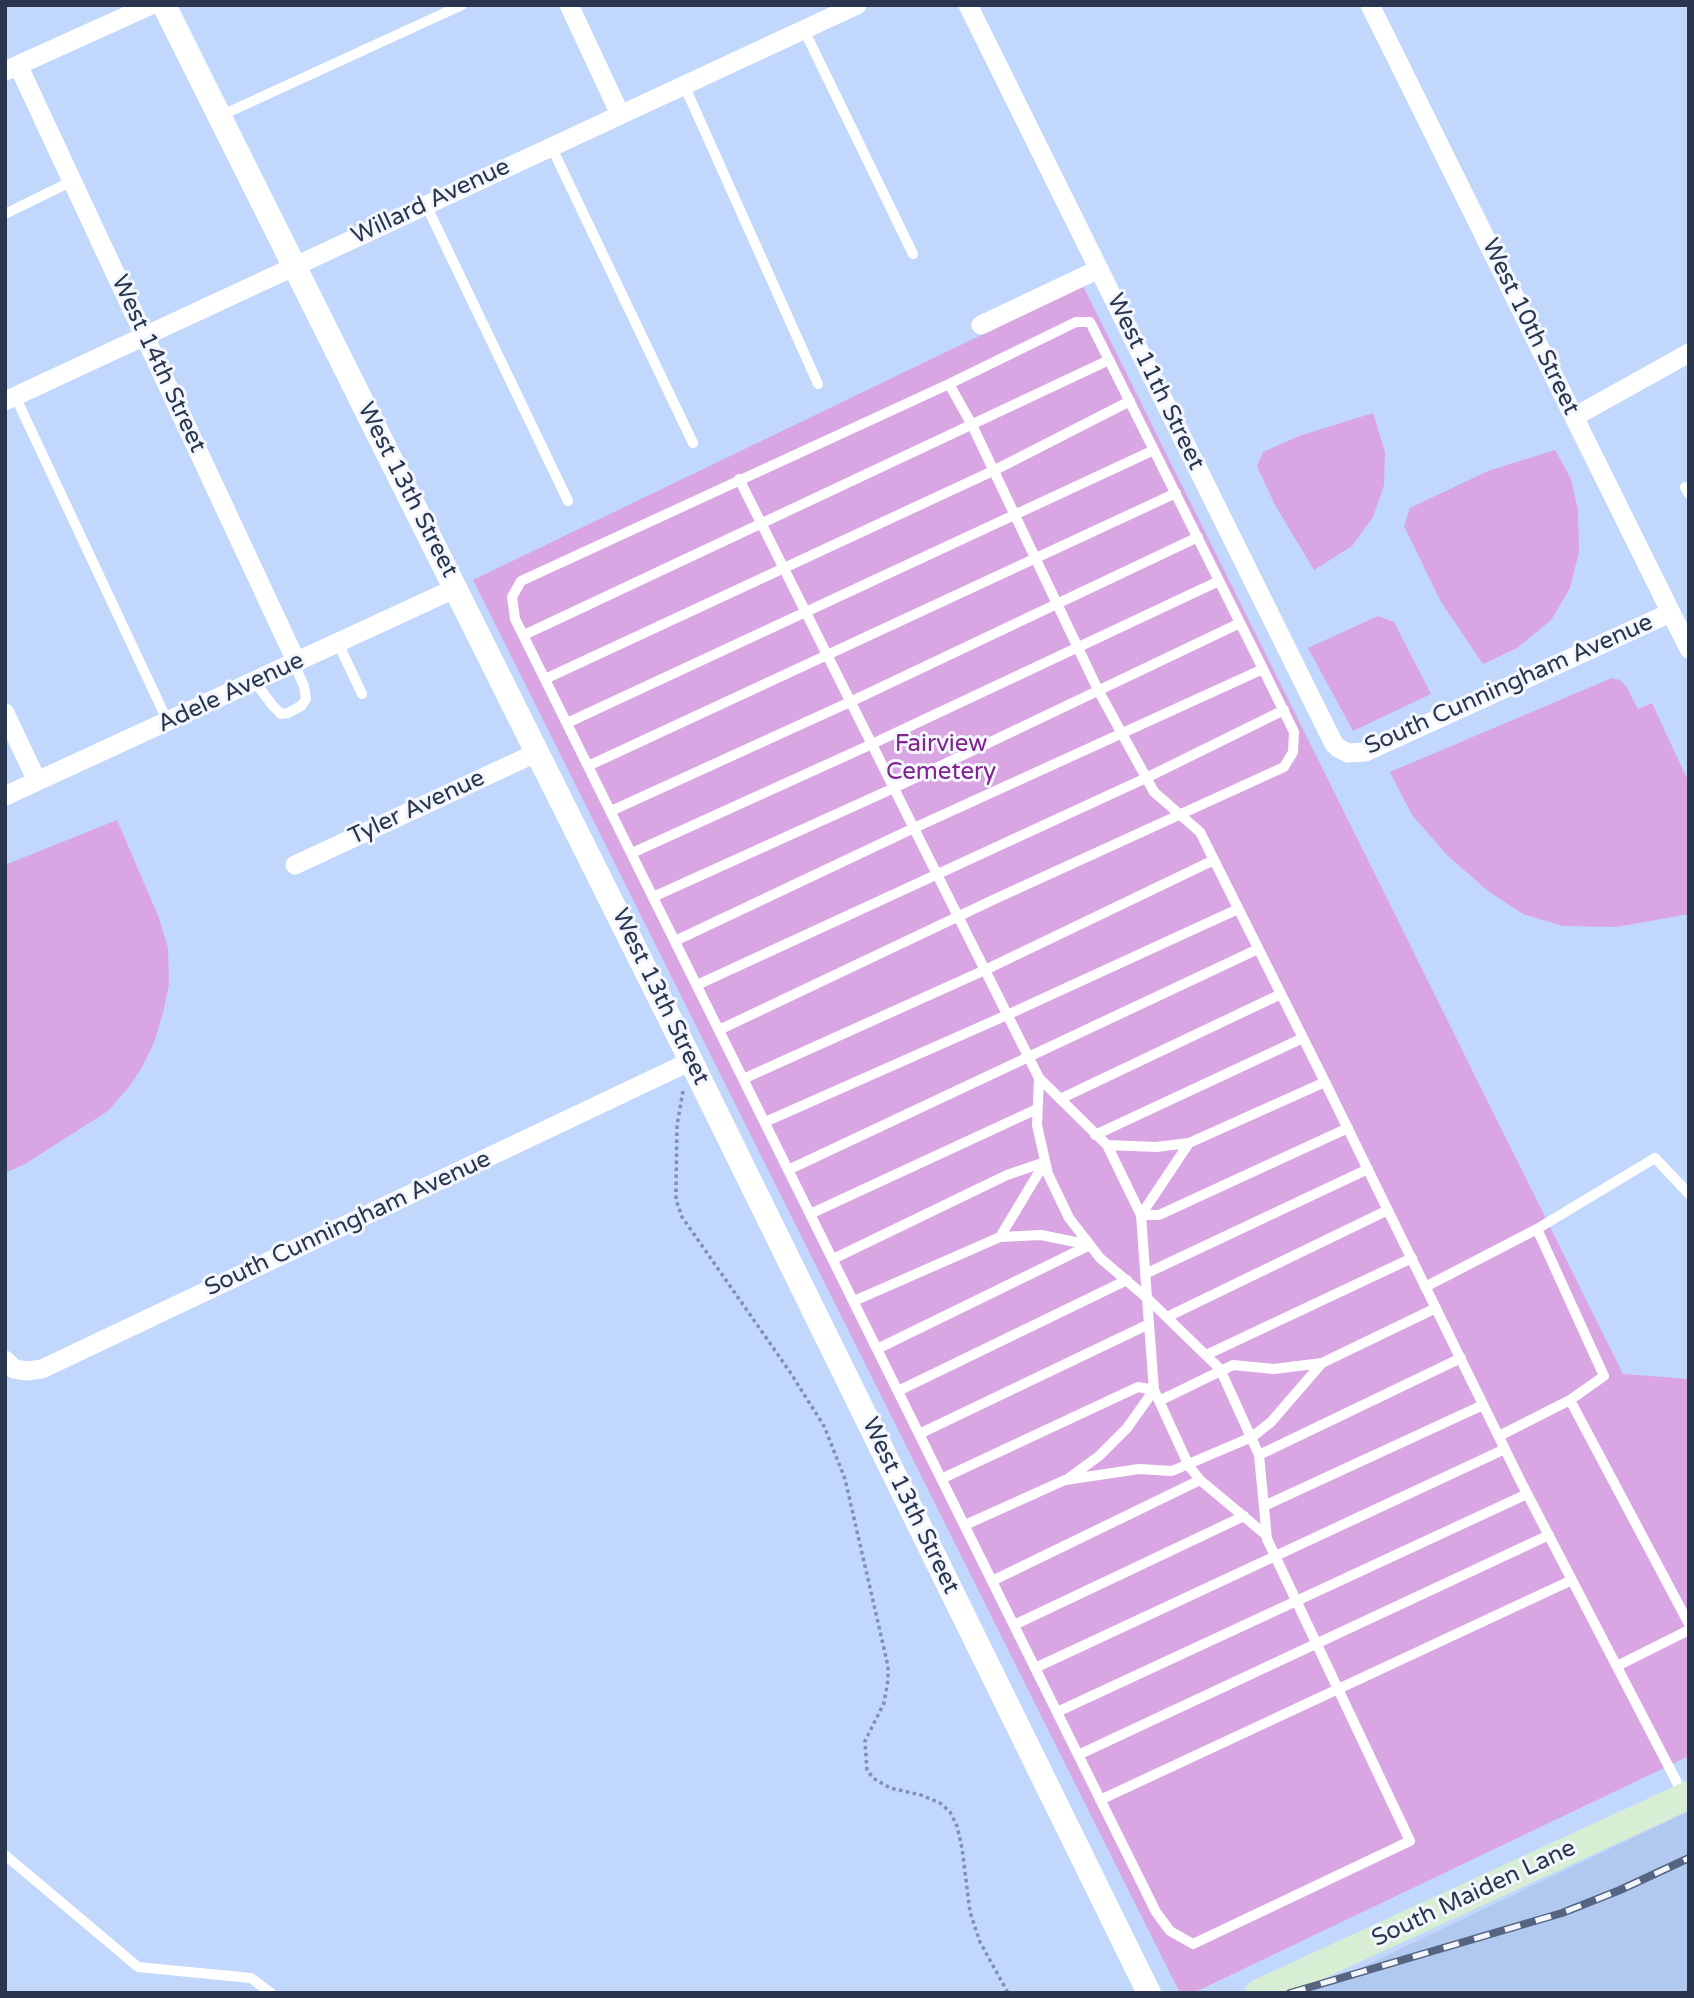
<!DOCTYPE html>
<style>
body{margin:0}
#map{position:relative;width:1694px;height:1998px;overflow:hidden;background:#c2d7fc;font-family:"Varela Round",sans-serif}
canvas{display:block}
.frame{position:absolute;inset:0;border:7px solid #29364e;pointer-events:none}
</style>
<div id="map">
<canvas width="1694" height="1998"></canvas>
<div class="frame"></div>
</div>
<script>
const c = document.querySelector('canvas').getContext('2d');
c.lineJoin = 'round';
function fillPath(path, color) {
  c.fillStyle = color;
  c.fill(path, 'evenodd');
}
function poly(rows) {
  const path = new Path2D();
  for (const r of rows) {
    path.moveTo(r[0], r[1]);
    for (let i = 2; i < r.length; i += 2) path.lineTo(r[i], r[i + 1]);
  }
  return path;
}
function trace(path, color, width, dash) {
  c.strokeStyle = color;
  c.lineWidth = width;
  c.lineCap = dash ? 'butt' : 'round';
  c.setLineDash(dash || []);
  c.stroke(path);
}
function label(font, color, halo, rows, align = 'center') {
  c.font = font + ' "Varela Round",sans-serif';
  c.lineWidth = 6;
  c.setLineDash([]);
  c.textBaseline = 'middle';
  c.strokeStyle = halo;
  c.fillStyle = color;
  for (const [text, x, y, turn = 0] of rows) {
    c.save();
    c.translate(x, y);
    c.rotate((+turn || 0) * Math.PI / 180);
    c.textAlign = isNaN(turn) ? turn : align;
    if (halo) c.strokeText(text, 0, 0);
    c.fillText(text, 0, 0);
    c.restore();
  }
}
fillPath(poly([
 [1689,1811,1689,1993,1308,1993]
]), '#b1c8ef');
fillPath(poly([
 [1083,286,1623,1374,1689,1379,1689,1756,1193,1993,1180,1993,473,580],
 [1373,413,1385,452,1384,485,1373,517,1352,546,1314,570,1275,505,1257,466,1263,452,1299,436],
 [1555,450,1571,479,1578,510,1579,552,1570,588,1551,620,1517,648,1483,664,1441,602,1404,526,1410,508,1488,471],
 [1378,616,1394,622,1431,694,1353,731,1308,648],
 [1612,678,1620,680,1626,686,1638,709,1652,703,1689,783,1689,914,1616,927,1563,926,1523,914,1488,891,1447,855,1412,815,1390,772],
 [117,820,159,918,168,948,169,984,163,1013,154,1043,142,1067,129,1087,108,1111,25,1164,5,1173,5,865]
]), '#d9a5e2');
trace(poly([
 [683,1091,677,1125,676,1188,676,1200,682,1217,790,1372,824,1426,845,1479,888,1666,888,1680,884,1703,865,1741,867,1770,873,1778,890,1788,921,1795,940,1803,950,1812,957,1826,962,1848,970,1912,980,1942,1008,1993]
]), '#7f90b0', 3.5, [3.5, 3.5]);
trace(poly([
 [804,30,913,254],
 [684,85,818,384],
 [220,116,462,5],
 [551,146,693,443],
 [426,205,568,501],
 [5,214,72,181],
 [949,384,1076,322,1090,322,1109,360],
 [15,396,168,722],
 [739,479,1039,1078],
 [1685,487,1689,494],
 [524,635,1109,360,1263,669,1294,732,1293,752,1284,767,995,899,719,1030],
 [338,643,362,694],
 [545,679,995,470,1130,401],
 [255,682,273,706,281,714,288,713,301,706,306,699,304,686,294,664],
 [567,723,1154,450],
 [588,766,1176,493],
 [611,811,850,702,1198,537],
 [632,853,872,744,1219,581],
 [653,897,894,788,1240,623],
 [675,941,914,828,1263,669],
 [697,985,1146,778,1284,710],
 [1039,1078,1107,1145,1141,1215,1147,1298,1100,1258,1069,1218,1048,1174,1037,1125,1039,1078],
 [743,1079,985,970,1214,860],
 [1325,1082,1189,1143,1141,1215,1159,1215,1348,1128],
 [1060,1099,1281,994],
 [765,1122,1007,1015,1238,909],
 [1095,1135,1303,1038],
 [1107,1145,1156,1147,1189,1143],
 [788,1170,1258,949],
 [810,1214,1037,1109],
 [1537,1229,1655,1158,1689,1194],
 [1000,1237,1045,1162],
 [833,1259,1007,1175,1045,1162],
 [1145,1274,1368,1169],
 [1425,1287,1537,1229,1604,1376,1570,1400,1499,1436],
 [854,1301,1000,1237,1041,1235,1090,1245],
 [1167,1317,1388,1210],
 [877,1349,1090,1245],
 [1206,1355,1412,1258],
 [898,1391,1127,1280],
 [1570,1400,1689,1624],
 [1159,1401,1233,1365,1274,1369,1322,1363],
 [919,1434,1149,1324],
 [1259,1455,1461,1358],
 [941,1479,1138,1387,1154,1390,1127,1428,1099,1456,1069,1478],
 [1264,1506,1483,1405],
 [965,1525,1065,1480,1139,1469,1172,1471,1252,1437,1271,1422,1322,1363,1436,1308],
 [1266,1535,1200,1480,1189,1466,1154,1390,1147,1298,1220,1369,1259,1455,1267,1539,1410,1841,1193,1944,1170,1931,1156,1912,515,619,512,597,521,581,949,384,972,425,1098,690,1154,792,1200,832,1325,1082,1520,1480,1684,1796],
 [992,1581,1200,1480],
 [1014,1625,1244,1516],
 [1617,1666,1689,1630],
 [1035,1668,1505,1449],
 [1057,1712,1527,1494],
 [1078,1755,1549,1535],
 [1100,1800,1572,1580],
 [5,1855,138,1967,251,1978,271,1993]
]), '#fff', 10);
trace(poly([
 [569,5,620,114],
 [968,5,1334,744,1338,748,1348,753,1365,752,1670,613],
 [1370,5,1689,649],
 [18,65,297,663],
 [5,71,151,5],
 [981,325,1099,269],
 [5,401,857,5],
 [1574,417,1689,353],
 [5,713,37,781],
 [5,796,456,588],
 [295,865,538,752],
 [5,1360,14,1369,27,1371,42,1369,691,1061]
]), '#fff', 19);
trace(poly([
 [164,5,691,1061,1149,1993]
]), '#fff', 24);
trace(poly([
 [1259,1993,1689,1795]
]), '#d7eed5', 28);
const rail = poly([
 [1290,1993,1562,1913,1620,1890,1689,1858]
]);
trace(rail, '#556480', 8);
trace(rail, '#f3f7fd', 5, [16]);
label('24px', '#29364e', '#f3f7fd', [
 ["Willard Avenue",431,202,-25],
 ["West 10th Street",1530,327,64],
 ["West 14th Street",158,364,65],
 ["West 11th Street",1155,382,64],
 ["West 13th Street",407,490,63],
 ["South Cunningham Avenue",1509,685,-24],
 ["Adele Avenue",231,693,-25],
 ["Tyler Avenue",417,808,-25],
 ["West 13th Street",660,997,64],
 ["South Cunningham Avenue",348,1224,-25],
 ["West 13th Street",910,1506,64],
 ["South Maiden Lane",1474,1894,-25]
]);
label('24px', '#81248f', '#f3f7fd', [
 ["Fairview",941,745],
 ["Cemetery",941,773]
]);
</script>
